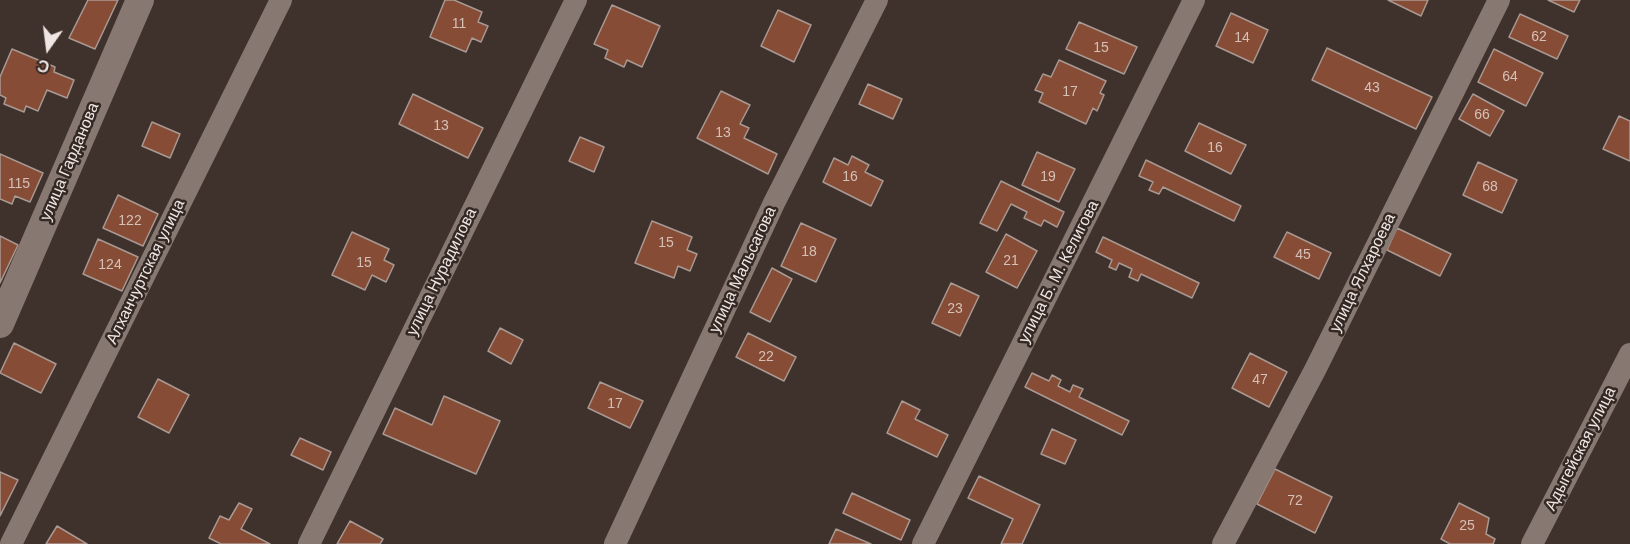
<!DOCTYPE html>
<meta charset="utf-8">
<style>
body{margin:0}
#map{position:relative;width:1630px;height:544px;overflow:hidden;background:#3f322d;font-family:Arial,sans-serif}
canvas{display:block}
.north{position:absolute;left:18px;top:18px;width:60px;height:60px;-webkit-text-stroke:4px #342823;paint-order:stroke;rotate:194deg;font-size:16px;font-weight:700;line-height:24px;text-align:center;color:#efe6e3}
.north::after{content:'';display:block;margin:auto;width:21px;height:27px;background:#efe6e3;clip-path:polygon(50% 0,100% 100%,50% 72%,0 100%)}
</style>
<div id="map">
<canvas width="1630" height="544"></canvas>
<div class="north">С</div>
</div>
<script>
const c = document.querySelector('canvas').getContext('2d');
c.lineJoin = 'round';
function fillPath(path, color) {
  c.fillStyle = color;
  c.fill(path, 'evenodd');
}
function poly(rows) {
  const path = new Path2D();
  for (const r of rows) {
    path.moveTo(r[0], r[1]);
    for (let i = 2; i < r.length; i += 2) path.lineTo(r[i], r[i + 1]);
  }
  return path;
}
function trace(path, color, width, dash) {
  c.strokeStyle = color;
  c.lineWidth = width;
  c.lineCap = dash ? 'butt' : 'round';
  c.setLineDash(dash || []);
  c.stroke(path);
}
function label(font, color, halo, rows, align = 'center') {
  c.font = font + ' Arial,sans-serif';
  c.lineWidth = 5;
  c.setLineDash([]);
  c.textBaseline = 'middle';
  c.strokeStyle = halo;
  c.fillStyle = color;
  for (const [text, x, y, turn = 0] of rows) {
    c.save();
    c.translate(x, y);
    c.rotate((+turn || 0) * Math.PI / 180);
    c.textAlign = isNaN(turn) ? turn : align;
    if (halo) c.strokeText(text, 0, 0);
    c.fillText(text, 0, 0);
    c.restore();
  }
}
const building = poly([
 [88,0,118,0,95,49,69,38,88,0],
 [445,0,454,0,482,12,478,22,488,26,481,42,472,38,466,52,430,37,445,0],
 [1388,0,1428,0,1421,16,1388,0],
 [1548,0,1580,0,1574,12,1548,0],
 [612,5,660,26,642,67,627,60,624,67,605,58,608,50,594,44,612,5],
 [778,10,811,25,794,62,761,46,778,10],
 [1231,13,1268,30,1253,63,1216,46,1231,13],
 [1520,14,1568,36,1557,59,1509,37,1520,14],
 [1079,22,1137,47,1124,74,1066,49,1079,22],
 [1327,48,1432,97,1416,129,1312,80,1327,48],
 [12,49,55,67,54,72,74,80,67,98,47,90,38,111,26,106,24,112,4,104,6,98,0,95,0,77,12,49],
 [1494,49,1543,73,1526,106,1478,82,1494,49],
 [1059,60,1106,81,1100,93,1104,95,1097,111,1093,108,1086,124,1039,102,1043,93,1035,90,1043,74,1051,77,1059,60],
 [868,84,902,99,893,119,859,104,868,84],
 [721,91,750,105,740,124,749,128,744,138,777,154,768,174,697,138,721,91],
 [413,94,483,128,468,158,399,124,413,94],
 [1473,94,1504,111,1490,136,1459,119,1473,94],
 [1619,116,1630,121,1630,161,1603,149,1619,116],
 [152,122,180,134,170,158,142,146,152,122],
 [1199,123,1246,145,1231,174,1185,151,1199,123],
 [580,137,604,147,594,172,569,161,580,137],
 [1037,152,1075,169,1059,202,1022,185,1037,152],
 [0,154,43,173,30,202,15,196,12,204,0,199,0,154],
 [852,156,869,165,865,172,883,181,871,206,823,182,834,158,848,165,852,156],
 [1146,160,1241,206,1234,221,1163,187,1159,194,1149,190,1153,182,1139,176,1146,160],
 [1478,162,1517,180,1502,213,1463,195,1478,162],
 [1001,181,1064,212,1057,227,1044,220,1041,226,1024,218,1027,212,1011,204,997,231,980,223,1001,181],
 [118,195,158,214,143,246,103,228,118,195],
 [652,221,692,237,687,250,697,254,690,271,678,266,674,278,635,263,652,221],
 [801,223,836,239,816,282,781,266,801,223],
 [1397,228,1451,254,1440,276,1387,250,1397,228],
 [352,232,389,249,384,260,394,265,386,282,372,275,365,290,332,275,352,232],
 [1287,232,1331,253,1319,279,1274,257,1287,232],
 [1006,234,1037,251,1017,288,986,272,1006,234],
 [0,236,18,245,0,283,0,236],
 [1103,237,1199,283,1192,298,1141,274,1138,281,1129,277,1132,269,1119,263,1116,270,1109,267,1112,260,1096,252,1103,237],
 [98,239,138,257,122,291,83,274,98,239],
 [772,268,792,279,770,322,750,312,772,268],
 [951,283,979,296,960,336,932,323,951,283],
 [500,328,523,340,511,364,488,351,500,328],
 [748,333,796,357,784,381,736,357,748,333],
 [14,343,56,364,41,393,0,373,14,343],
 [1250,353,1287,372,1269,407,1232,388,1250,353],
 [1032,373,1049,381,1052,375,1061,380,1058,386,1070,392,1073,385,1083,389,1079,397,1129,421,1122,435,1025,387,1032,373],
 [158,379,189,395,169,433,138,417,158,379],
 [600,382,643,401,630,428,588,408,600,382],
 [444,396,500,421,476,474,383,434,395,408,432,425,444,396],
 [902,401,920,410,915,419,948,435,937,457,887,433,902,401],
 [1052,429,1076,440,1065,464,1041,454,1052,429],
 [300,438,331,452,323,470,291,455,300,438],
 [1275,469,1332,497,1315,533,1257,504,1275,469],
 [0,472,18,480,0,516,0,472],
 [979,476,1040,505,1022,544,1001,544,1013,519,968,498,979,476],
 [852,493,910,520,901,540,843,513,852,493],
 [239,503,252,509,241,529,270,544,221,544,209,538,220,516,229,520,239,503],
 [1459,503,1489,518,1486,534,1495,539,1493,544,1450,544,1441,539,1459,503],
 [350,521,383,539,380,544,337,544,350,521],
 [57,526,87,544,46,544,57,526],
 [836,529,871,544,829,544,836,529]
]);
fillPath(building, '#864c35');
trace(building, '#a99993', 1.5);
trace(poly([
 [11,544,281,0],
 [309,544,576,0],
 [615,544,774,203,877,0],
 [923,544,1194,0],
 [1223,544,1315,370,1499,0],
 [1532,544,1630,354]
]), '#877872', 22);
trace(poly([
 [0,324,140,0]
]), '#877872', 28);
label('14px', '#d5c0b8', null, [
 ["11",459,24],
 ["62",1539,37],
 ["14",1242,38],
 ["15",1101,48],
 ["64",1510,77],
 ["43",1372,88],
 ["17",1070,92],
 ["66",1482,115],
 ["13",441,126],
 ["13",723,133],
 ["16",1215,148],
 ["16",850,177],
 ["19",1048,177],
 ["115",19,184],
 ["68",1490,187],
 ["122",130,221],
 ["15",666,243],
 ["18",809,252],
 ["45",1303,255],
 ["21",1011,261],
 ["15",364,263],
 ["124",110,265],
 ["23",955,309],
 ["22",766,357],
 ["47",1260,380],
 ["17",615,404],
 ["72",1295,501],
 ["25",1467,526]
]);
label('16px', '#efe6e3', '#342823', [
 ["улица Гарданова",70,162,-67],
 ["улица Мальсагова",743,270,-65],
 ["Алханчуртская улица",146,272,-64],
 ["улица Нурадилова",442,272,-64],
 ["улица Б. М. Келигова",1059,272,-63],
 ["улица Ялхароева",1363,273,-64],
 ["Адыгейская улица",1581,449,-63]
]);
</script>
